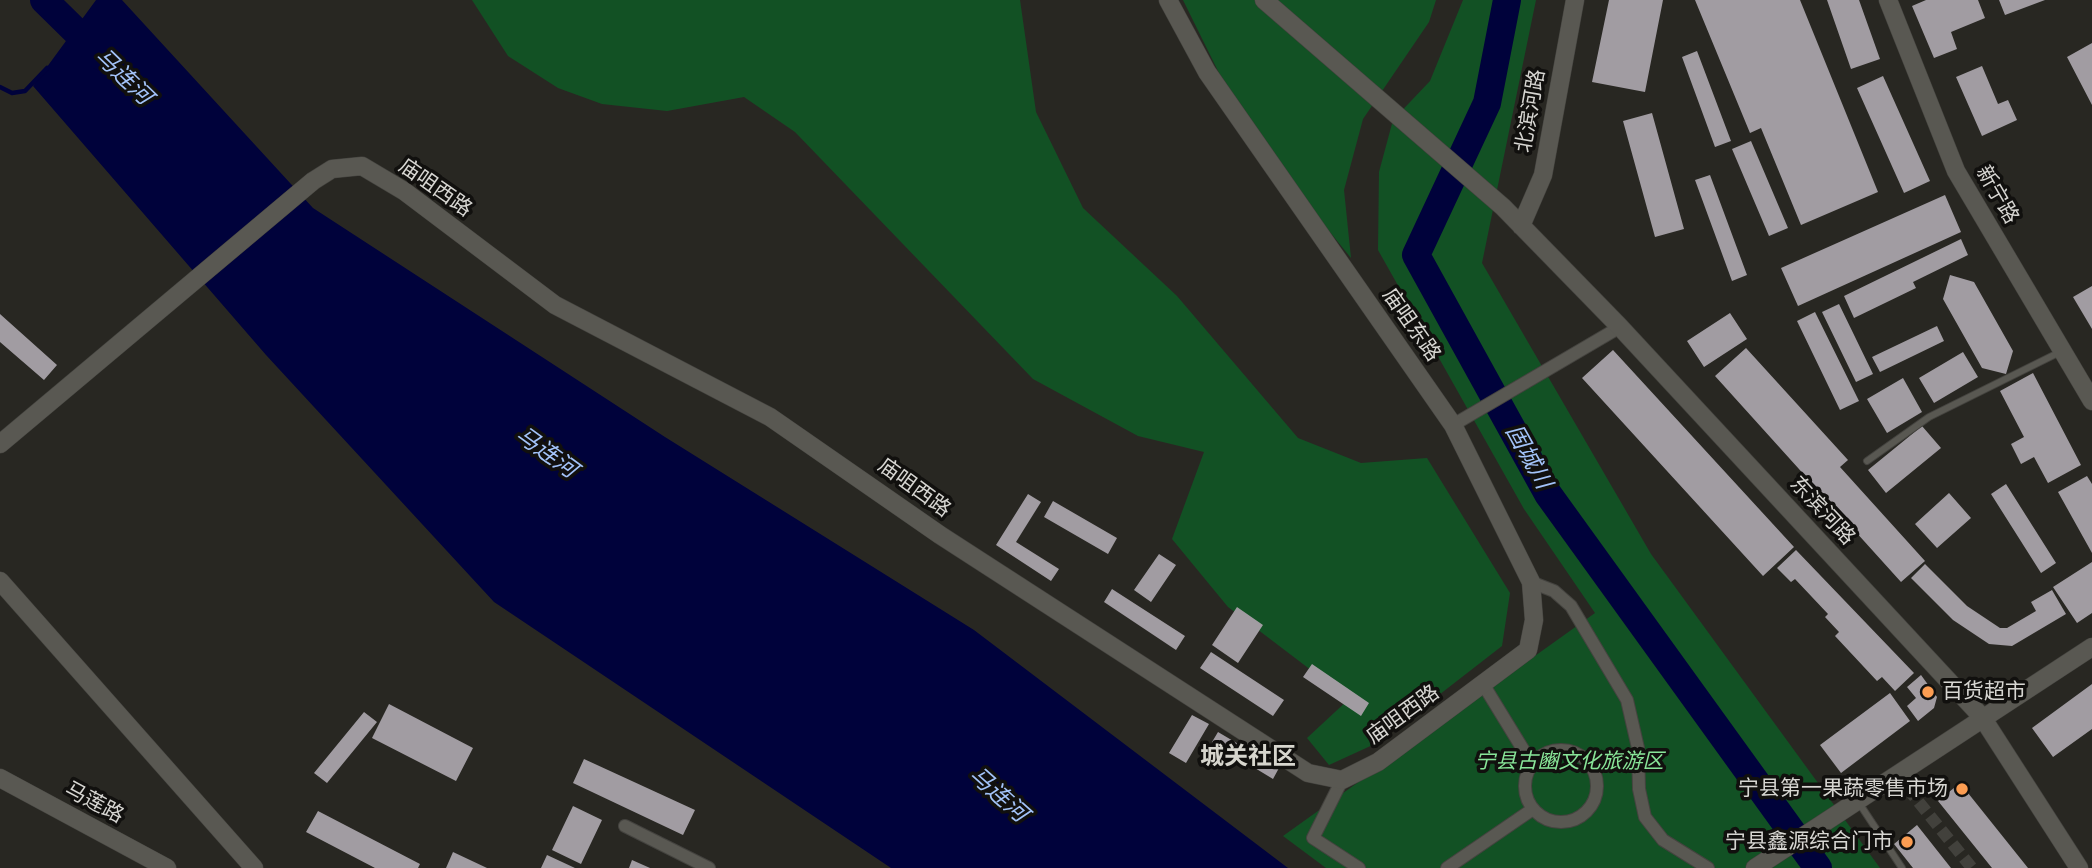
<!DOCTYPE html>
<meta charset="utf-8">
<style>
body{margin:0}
canvas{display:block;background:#282722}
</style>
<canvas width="2092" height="868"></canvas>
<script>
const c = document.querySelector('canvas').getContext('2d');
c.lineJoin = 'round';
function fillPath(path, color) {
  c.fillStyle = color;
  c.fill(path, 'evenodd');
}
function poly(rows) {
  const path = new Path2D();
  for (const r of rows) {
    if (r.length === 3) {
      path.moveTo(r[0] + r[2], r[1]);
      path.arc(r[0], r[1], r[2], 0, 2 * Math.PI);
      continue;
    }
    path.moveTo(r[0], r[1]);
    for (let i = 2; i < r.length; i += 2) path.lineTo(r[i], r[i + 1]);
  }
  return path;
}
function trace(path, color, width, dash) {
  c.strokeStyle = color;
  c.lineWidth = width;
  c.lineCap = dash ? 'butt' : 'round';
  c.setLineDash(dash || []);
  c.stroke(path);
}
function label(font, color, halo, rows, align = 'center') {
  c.font = font + ' Merriweather,"Noto Sans SC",serif';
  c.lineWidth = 7;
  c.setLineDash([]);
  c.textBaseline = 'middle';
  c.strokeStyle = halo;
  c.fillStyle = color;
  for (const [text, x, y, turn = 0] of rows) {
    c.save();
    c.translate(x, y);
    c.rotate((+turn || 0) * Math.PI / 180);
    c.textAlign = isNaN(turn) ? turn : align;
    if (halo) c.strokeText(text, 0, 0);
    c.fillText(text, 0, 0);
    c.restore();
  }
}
fillPath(poly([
 [472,0,1020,0,1036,112,1083,208,1177,296,1298,438,1361,463,1427,458,1510,593,1502,646,1377,743,1329,765,1307,738,1349,699,1228,607,1172,539,1204,452,1138,436,1033,379,795,132,744,97,667,111,602,104,558,88,508,56],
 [1183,0,1436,0,1429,22,1363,119,1344,190,1351,258,1325,226,1219,73],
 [1463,0,1536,0,1482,263,1651,554,1880,868,1326,868,1283,836,1595,613,1524,509,1378,250,1379,172,1393,120,1430,81]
]), '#125124');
fillPath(poly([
 [96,0,122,0,313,208,665,437,974,630,1288,868,891,868,494,602,266,355,33,86]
]), '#00023b');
trace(poly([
 [0,87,12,93,25,91,47,68]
]), '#00023b', 4.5);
trace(poly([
 [44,0,102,57],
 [1507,0,1487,103,1416,255,1548,494,1818,868]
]), '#00023b', 28);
fillPath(poly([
 [1609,0,1663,0,1645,92,1592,82],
 [1695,0,1800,0,1878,192,1801,225,1761,128,1750,133],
 [1827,0,1859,0,1880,59,1851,69],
 [1926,0,1978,0,1985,18,1951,32,1957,49,1934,58,1912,6],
 [1999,0,2045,0,2005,15],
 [2092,43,2092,105,2067,57],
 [1697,51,1731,141,1715,147,1682,57],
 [1982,66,1998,104,2008,100,2017,120,1982,136,1956,77],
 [1883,76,1930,181,1904,193,1857,88],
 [1652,113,1684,229,1655,237,1623,121],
 [1751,141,1788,228,1769,236,1732,149],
 [1710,175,1747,275,1732,281,1695,180],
 [1945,195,1961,232,1798,306,1781,268],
 [1961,239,1968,255,1913,282,1916,288,1854,318,1844,296],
 [1950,275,1974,282,2013,351,2006,374,1982,368,1943,299],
 [2092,286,2092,329,2073,297],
 [1839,304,1873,374,1856,382,1822,312],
 [1815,312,1859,401,1840,410,1797,321],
 [1730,313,1747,339,1704,367,1687,341],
 [0,314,57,365,44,380,0,342],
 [1937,326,1944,341,1880,372,1872,357],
 [1746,348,1848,460,1840,467,1925,561,1901,582,1715,376],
 [1613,350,1794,547,1763,576,1582,378],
 [1963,352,1978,377,1934,403,1919,378],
 [2033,373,2081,465,2048,483,2034,457,2021,464,2011,444,2024,437,2000,391],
 [1903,378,1922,412,1887,433,1867,399],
 [1922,426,1941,448,1886,493,1868,470],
 [2087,476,2092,484,2092,553,2058,492],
 [2006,484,2056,563,2041,573,1991,494],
 [1949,493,1971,518,1937,548,1915,524],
 [1028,494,1041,502,1016,542,1059,569,1051,581,996,545],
 [1053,501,1117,538,1108,554,1044,517],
 [1796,550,1914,673,1895,691,1882,677,1877,681,1835,636,1839,632,1825,617,1828,614,1795,579,1791,582,1777,568],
 [1159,554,1176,565,1151,602,1134,590],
 [2092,562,2092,613,2077,623,2053,587],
 [1925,564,1967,606,2000,628,2007,628,2036,611,2031,602,2052,590,2066,614,2012,646,1989,644,1953,620,1911,578],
 [1112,589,1185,636,1176,650,1104,602],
 [1237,607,1263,625,1238,663,1212,645],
 [1211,652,1284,700,1273,716,1200,668],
 [1312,664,1369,703,1361,716,1303,677],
 [1921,675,1937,697,1934,708,1918,721,1907,706,1916,698,1907,687],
 [2092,684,2092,729,2053,757,2032,728],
 [1890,693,1910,721,1841,773,1820,745],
 [389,704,473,748,456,781,372,738],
 [364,712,377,722,327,783,314,773],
 [1192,715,1209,724,1186,763,1169,753],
 [1218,732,1279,768,1273,779,1212,742],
 [584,759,695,810,683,835,573,783],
 [1960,783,2028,868,1992,868,1938,801],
 [573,806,602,820,581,864,552,850],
 [318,811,420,864,418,868,375,868,306,832],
 [1917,825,1951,868,1913,868,1894,844],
 [453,852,487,868,446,868],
 [547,855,575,868,541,868],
 [632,860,650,868,629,868]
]), '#a19ca2');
trace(poly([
 [1896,774,1972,868]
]), '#42413c', 12, [12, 6]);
const lane = poly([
 [1867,461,1929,417,2060,352],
 [1859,803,1902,868]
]);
const street = poly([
 [1453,425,1620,327],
 [1531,582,1554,591,1571,606,1627,700,1638,748,1639,789,1645,817,1663,840,1708,868],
 [1483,684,1532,764],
 [1561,786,36],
 [1342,780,1313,838,1359,868],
 [625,826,709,868],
 [1447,868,1533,809]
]);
const secondary = poly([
 [1264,0,1503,207,1620,327,1982,717,2079,868],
 [1888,0,1956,171,2092,401],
 [1521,226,1543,175,1575,0],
 [0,444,313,181,332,169,362,166,404,191,555,305,770,417,940,535,1308,773,1342,780,1378,762,1528,650,1534,620,1531,582,1453,425,1207,72,1168,0],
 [0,581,254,868],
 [0,778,167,868],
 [1755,868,2092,647]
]);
trace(lane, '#44433f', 8);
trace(street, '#44433f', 14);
trace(secondary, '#44433f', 19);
trace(lane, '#595852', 6);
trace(street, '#595852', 12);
trace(secondary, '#595852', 18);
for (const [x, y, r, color] of [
 [1928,692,7,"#fc9d52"],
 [1962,789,7,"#fc9d52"],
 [1907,842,7,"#fc9d52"]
]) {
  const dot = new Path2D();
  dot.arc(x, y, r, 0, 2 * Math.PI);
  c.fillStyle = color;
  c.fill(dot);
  trace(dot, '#11100e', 2.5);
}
label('21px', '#d7d6d2', '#11100e', [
 ["北滨河路",1531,111,-80],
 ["庙咀西路",435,188,35],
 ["新宁路",1997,195,60],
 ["庙咀东路",1411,325,55],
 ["庙咀西路",914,488,36],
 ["东滨河路",1822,511,47],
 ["庙咀西路",1403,715,-36],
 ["马莲路",94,803,28]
]);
label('21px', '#d7d6d2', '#11100e', [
 ["百货超市",1942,692,"left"],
 ["宁县第一果蔬零售市场",1948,789],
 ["宁县鑫源综合门市",1893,842]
], 'right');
label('italic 21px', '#88e598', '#11100e', [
 ["宁县古豳文化旅游区",1569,762]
]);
label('italic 23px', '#a3c3f9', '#11100e', [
 ["马连河",123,77,44],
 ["马连河",546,453,36],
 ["固城川",1528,457,61],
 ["马连河",998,795,42]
]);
label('bold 24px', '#d6d5cd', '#11100e', [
 ["城关社区",1248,757]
]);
</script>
